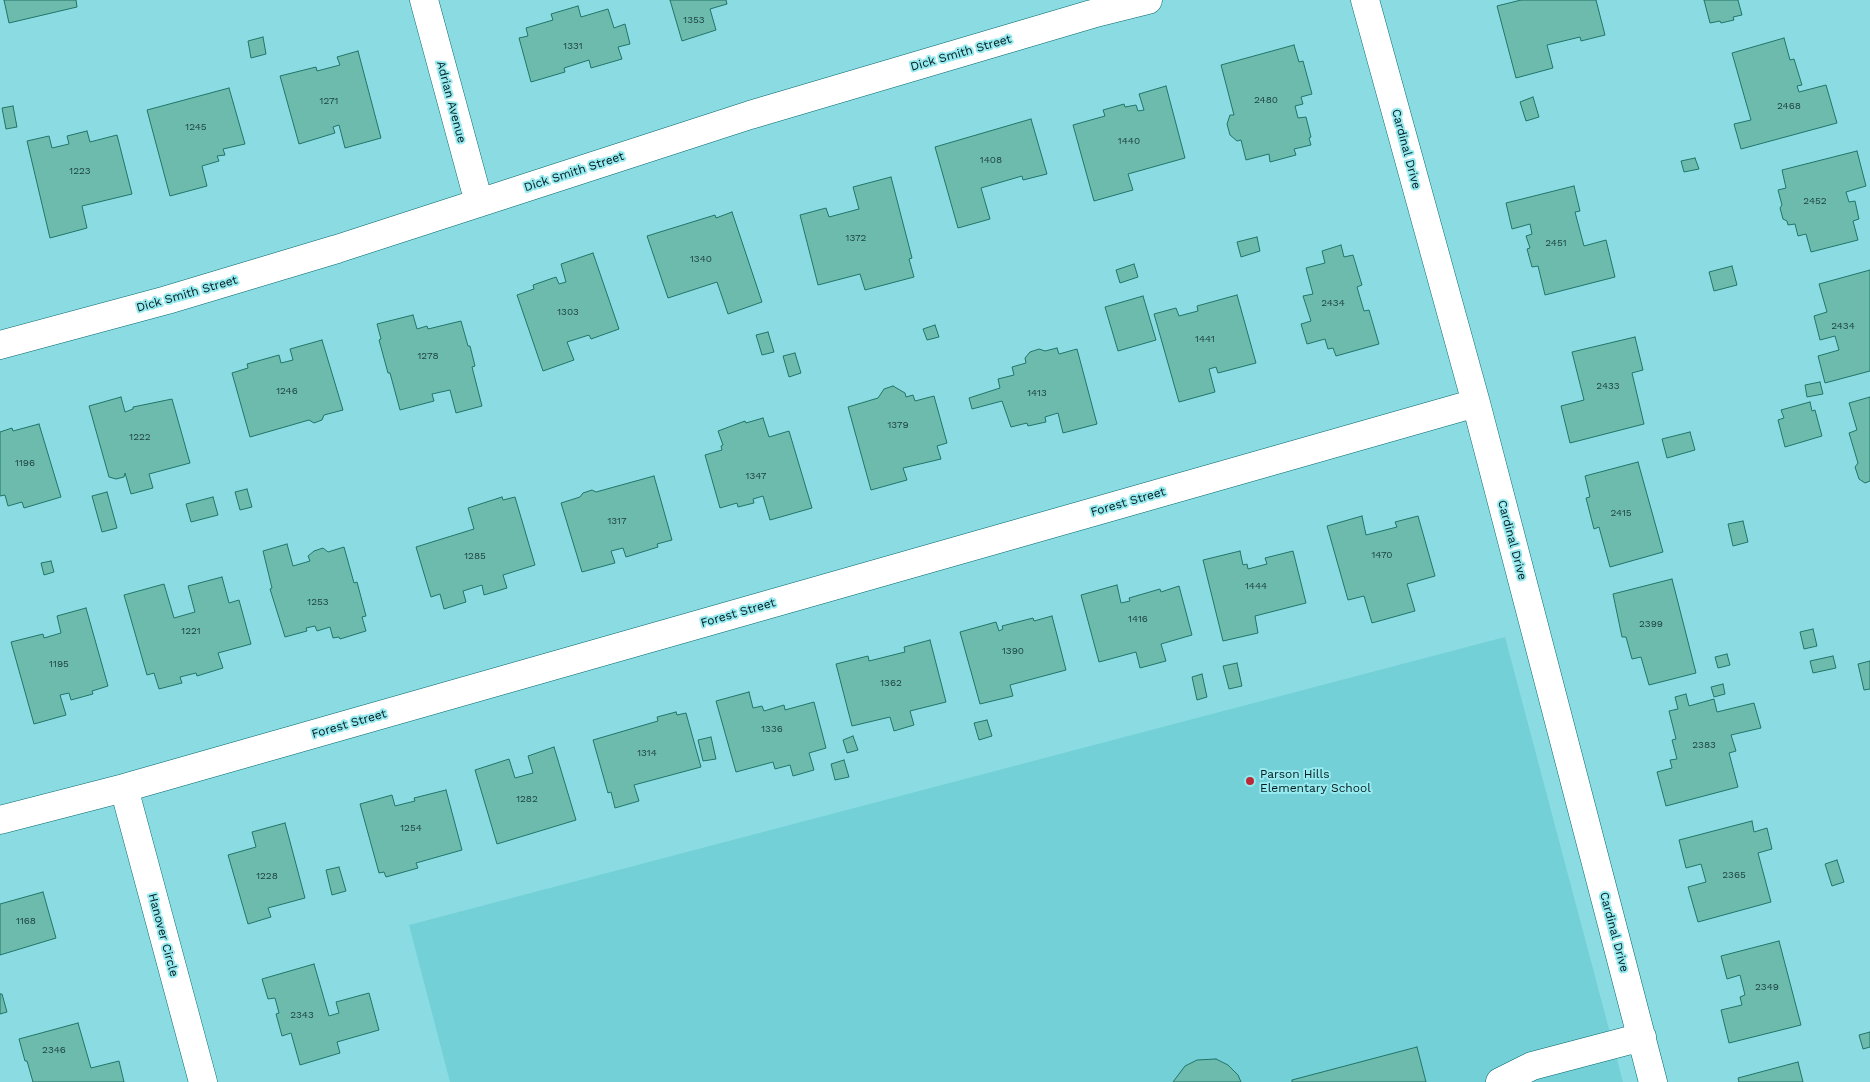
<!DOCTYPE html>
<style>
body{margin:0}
canvas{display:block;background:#8adce2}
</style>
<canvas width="1870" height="1082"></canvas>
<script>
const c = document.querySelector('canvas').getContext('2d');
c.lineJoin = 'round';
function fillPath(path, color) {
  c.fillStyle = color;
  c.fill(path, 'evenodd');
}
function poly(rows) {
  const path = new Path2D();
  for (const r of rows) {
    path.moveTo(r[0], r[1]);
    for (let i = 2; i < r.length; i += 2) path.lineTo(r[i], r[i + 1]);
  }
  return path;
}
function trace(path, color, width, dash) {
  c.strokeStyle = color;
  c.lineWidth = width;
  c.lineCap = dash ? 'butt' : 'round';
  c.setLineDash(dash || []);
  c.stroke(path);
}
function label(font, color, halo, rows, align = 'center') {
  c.font = font + ' "Work Sans",sans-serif';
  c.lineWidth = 4;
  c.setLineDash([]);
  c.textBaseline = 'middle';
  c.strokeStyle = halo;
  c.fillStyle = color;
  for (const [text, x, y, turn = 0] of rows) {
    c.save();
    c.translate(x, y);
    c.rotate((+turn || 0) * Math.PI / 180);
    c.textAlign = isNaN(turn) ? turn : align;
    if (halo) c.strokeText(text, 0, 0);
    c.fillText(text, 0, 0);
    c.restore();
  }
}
fillPath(poly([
 [1505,637,1623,1082,450,1082,409,925]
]), '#73d0d6');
const building = poly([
 [4,0,76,0,77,7,9,23,4,0],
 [670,0,726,0,727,4,710,9,716,30,682,41,670,0],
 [1521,0,1596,0,1605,35,1581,41,1580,37,1547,45,1553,68,1516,78,1497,6,1521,0],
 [1704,0,1738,0,1742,15,1733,17,1734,20,1721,23,1720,21,1710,23,1704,0],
 [578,6,581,17,608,9,614,28,625,24,630,44,618,47,622,59,591,68,589,60,564,68,565,72,531,82,519,38,528,36,526,28,553,20,551,14,578,6],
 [263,37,266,54,251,58,248,41,263,37],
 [1784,38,1790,60,1794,59,1802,85,1797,86,1799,92,1826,85,1837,123,1741,149,1734,124,1751,120,1732,53,1784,38],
 [1294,45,1299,62,1303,61,1312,94,1301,97,1303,104,1295,106,1298,118,1306,117,1311,137,1309,138,1311,145,1294,149,1296,155,1270,162,1269,154,1246,160,1241,140,1237,141,1230,135,1227,124,1230,115,1234,115,1221,65,1294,45],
 [358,51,381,138,345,148,339,125,333,127,335,133,299,144,280,76,316,67,317,71,340,65,337,57,358,51],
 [1166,86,1185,158,1128,174,1133,190,1094,201,1073,125,1105,116,1103,110,1124,104,1125,107,1136,105,1138,111,1144,110,1139,94,1166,86],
 [229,88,245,144,223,149,225,155,217,156,219,161,202,166,207,186,170,196,147,110,229,88],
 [1533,97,1539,117,1526,121,1520,102,1533,97],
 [13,106,17,127,6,129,2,108,13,106],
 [1031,119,1047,174,1023,180,1022,176,981,188,990,219,958,228,935,147,1031,119],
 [87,131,90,142,117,135,132,194,82,206,87,228,50,238,27,141,49,136,52,148,69,144,67,136,87,131],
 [1857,151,1866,186,1846,192,1849,202,1855,201,1859,219,1853,221,1858,240,1811,252,1806,234,1798,236,1795,224,1788,225,1787,221,1783,219,1780,208,1782,205,1778,190,1786,188,1782,170,1857,151],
 [1695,158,1699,169,1684,172,1681,161,1695,158],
 [891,177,912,258,909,259,914,277,865,290,860,274,818,285,800,215,826,208,829,217,859,209,853,187,891,177],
 [1574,186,1580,211,1575,212,1584,246,1606,240,1615,277,1545,295,1538,266,1532,267,1527,249,1530,248,1526,236,1532,234,1530,224,1512,229,1506,203,1574,186],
 [732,212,762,302,728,314,717,282,668,298,647,236,715,215,716,218,732,212],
 [1257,237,1260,251,1241,257,1237,242,1257,237],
 [1341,245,1344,257,1353,255,1362,285,1357,287,1364,311,1369,310,1379,344,1336,356,1333,348,1328,349,1325,339,1307,344,1301,324,1311,321,1303,296,1313,294,1306,268,1325,263,1322,251,1341,245],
 [593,253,619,329,591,339,589,335,567,342,574,360,543,371,517,295,534,289,533,285,556,277,559,284,566,282,561,264,593,253],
 [1134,264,1138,277,1120,283,1116,270,1134,264],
 [1732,266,1737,285,1714,291,1709,272,1732,266],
 [1870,270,1870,371,1825,383,1818,356,1839,350,1835,336,1820,340,1814,316,1827,312,1819,284,1870,270],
 [1237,295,1256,363,1218,373,1216,367,1209,369,1215,392,1179,402,1154,314,1176,308,1179,316,1198,311,1197,306,1237,295],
 [1143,296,1156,340,1118,351,1105,307,1143,296],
 [413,315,417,329,427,326,428,329,461,321,468,346,470,346,475,366,472,367,482,406,456,413,450,390,432,394,434,401,400,410,390,373,388,373,379,340,381,339,377,324,413,315],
 [935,325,939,337,927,340,923,329,935,325],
 [768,332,774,352,762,355,756,335,768,332],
 [1635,337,1643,370,1632,373,1644,424,1570,443,1561,406,1584,400,1572,352,1635,337],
 [322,340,343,410,324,415,322,420,314,423,309,420,250,437,232,373,248,368,247,364,279,355,281,363,293,360,290,349,322,340],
 [1057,348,1059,354,1077,349,1097,424,1063,433,1058,413,1045,417,1046,422,1028,426,1027,423,1011,427,1002,401,972,409,969,398,1000,388,998,379,1014,375,1012,367,1026,363,1025,358,1030,352,1039,349,1045,351,1057,348],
 [795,353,801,373,789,377,783,356,795,353],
 [1820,382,1823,394,1807,397,1805,385,1820,382],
 [893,386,905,393,906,397,913,395,915,401,934,396,947,443,937,446,941,459,903,468,907,480,871,490,848,407,878,398,884,389,893,386],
 [121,397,125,412,133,409,133,407,172,399,190,463,149,474,153,488,131,494,125,473,124,477,116,479,109,477,89,406,121,397],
 [1870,397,1870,481,1865,483,1859,479,1855,467,1858,463,1849,433,1857,430,1849,403,1870,397],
 [1810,402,1812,411,1815,410,1822,436,1785,447,1778,420,1784,418,1781,410,1810,402],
 [763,418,769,437,789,431,812,508,770,520,763,496,753,499,754,503,738,507,737,503,720,508,705,455,722,450,721,446,723,445,718,431,745,421,746,423,763,418],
 [39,424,61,497,24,508,22,502,8,506,5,495,0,496,0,432,12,428,13,431,39,424],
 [1690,432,1695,450,1667,458,1662,439,1690,432],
 [1638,462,1663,552,1610,567,1599,527,1594,529,1586,498,1590,497,1585,476,1638,462],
 [654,476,672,540,657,544,658,547,626,557,623,548,611,551,615,563,582,572,561,503,580,497,583,493,592,490,596,492,654,476],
 [247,489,252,507,240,510,235,492,247,489],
 [107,492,117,528,102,532,92,496,107,492],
 [213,497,218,515,191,522,186,504,213,497],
 [502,497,503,500,515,497,535,565,503,575,507,588,484,595,482,585,463,591,466,602,444,609,440,594,431,597,416,547,474,529,468,508,502,497],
 [1362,516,1366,535,1397,527,1395,522,1418,516,1435,576,1407,584,1415,611,1372,623,1364,596,1348,600,1327,526,1362,516],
 [1743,521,1748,542,1733,546,1728,524,1743,521],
 [287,544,293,566,310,561,308,556,314,551,323,548,328,552,344,547,354,583,357,582,366,616,362,617,366,631,340,639,339,637,333,638,330,627,317,631,315,626,306,628,307,631,285,637,270,589,272,588,263,551,287,544],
 [1240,551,1243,565,1247,564,1248,569,1267,564,1265,558,1293,551,1306,603,1255,616,1258,633,1223,641,1203,560,1240,551],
 [51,561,54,572,44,575,41,563,51,561],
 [222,577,229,603,239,600,251,644,218,653,223,668,197,676,196,673,180,677,182,683,159,689,154,673,147,675,124,595,164,584,174,618,195,612,188,586,222,577],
 [1672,579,1696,673,1649,685,1641,657,1632,659,1626,637,1622,637,1613,594,1672,579],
 [1117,585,1121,603,1130,601,1129,598,1160,589,1161,592,1179,586,1192,635,1161,644,1166,661,1140,668,1136,652,1099,662,1081,595,1117,585],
 [86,608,108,686,92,691,93,694,71,700,69,693,60,695,66,715,34,724,11,642,43,634,44,638,61,633,57,616,86,608],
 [1052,616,1066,670,1010,685,1013,696,980,704,960,632,996,622,999,631,1003,629,1002,626,1033,618,1034,621,1052,616],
 [1813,629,1817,646,1804,649,1800,632,1813,629],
 [930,640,946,702,910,711,914,725,894,731,890,717,852,726,836,664,868,656,869,661,905,652,904,647,930,640],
 [1727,654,1730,665,1718,668,1715,657,1727,654],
 [1833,656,1836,668,1813,673,1810,661,1833,656],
 [1870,661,1870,689,1864,690,1858,664,1870,661],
 [1237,663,1242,686,1229,689,1223,666,1237,663],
 [1202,674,1207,697,1197,700,1192,677,1202,674],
 [1723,684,1725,694,1714,697,1711,687,1723,684],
 [749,692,753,708,762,706,764,711,784,705,785,710,814,702,826,748,809,753,814,770,793,776,790,765,775,769,773,762,736,772,716,701,749,692],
 [1686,694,1689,706,1714,699,1717,712,1754,703,1761,728,1731,735,1736,751,1729,753,1738,787,1666,806,1657,772,1672,768,1670,760,1677,759,1672,740,1676,739,1669,711,1678,709,1675,697,1686,694],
 [676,712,677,715,686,713,701,767,634,785,639,801,615,808,611,792,608,793,593,740,658,721,657,717,676,712],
 [987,720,992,736,979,740,974,723,987,720],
 [853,736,858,750,847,753,843,740,853,736],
 [711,737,716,759,703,761,698,740,711,737],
 [554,747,576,820,497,844,475,770,509,759,515,778,533,773,528,756,554,747],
 [844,760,849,777,835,780,831,764,844,760],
 [446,790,462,850,416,863,418,868,386,877,384,872,379,873,360,804,392,795,395,806,415,801,414,798,446,790],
 [1752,821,1754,832,1767,828,1772,849,1758,853,1771,902,1698,922,1688,887,1706,882,1701,864,1686,868,1679,840,1752,821],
 [285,823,305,898,268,908,271,917,248,924,228,855,256,847,252,832,285,823],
 [1837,860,1844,882,1832,886,1825,864,1837,860],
 [339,867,346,891,332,895,326,870,339,867],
 [43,892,56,938,0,955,0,904,43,892],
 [1779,941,1801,1025,1729,1043,1721,1010,1742,1005,1740,997,1745,995,1740,975,1727,979,1721,956,1779,941],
 [314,964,329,1016,339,1013,336,1002,369,993,379,1030,337,1042,340,1053,300,1065,291,1033,282,1036,276,1014,279,1013,275,998,268,999,262,979,314,964],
 [0,994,2,994,7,1012,0,1014,0,994],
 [78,1023,91,1068,119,1061,124,1082,33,1082,27,1061,25,1061,19,1039,78,1023],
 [1870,1032,1870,1047,1863,1049,1859,1035,1870,1032],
 [1417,1047,1426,1082,1292,1082,1292,1080,1417,1047],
 [1216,1059,1228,1065,1238,1075,1241,1082,1173,1082,1185,1066,1197,1060,1216,1059],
 [1798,1062,1803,1082,1739,1082,1738,1078,1798,1062]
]);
fillPath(building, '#6dbbad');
trace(building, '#217569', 1);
const minor = poly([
 [424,0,479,203],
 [1365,0,1476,403,1653,1082],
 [0,345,167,300,337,249,750,115,1092,14,1148,0],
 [124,788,203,1082],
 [0,820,124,788,1476,403],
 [1500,1082,1532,1066,1642,1037]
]);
trace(minor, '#00686e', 29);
trace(minor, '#fff', 28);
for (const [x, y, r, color] of [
 [1250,781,5,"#ba2938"]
]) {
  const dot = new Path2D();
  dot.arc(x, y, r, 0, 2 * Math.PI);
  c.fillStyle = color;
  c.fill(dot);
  trace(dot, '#97eaef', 2);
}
label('10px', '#1d4341', null, [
 ["1353",694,20],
 ["1331",573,46],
 ["2480",1266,100],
 ["1271",329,101],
 ["2468",1789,106],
 ["1245",196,127],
 ["1440",1129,141],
 ["1408",991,160],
 ["1223",80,171],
 ["2452",1815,201],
 ["1372",856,238],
 ["2451",1556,243],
 ["1340",701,259],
 ["2434",1333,303],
 ["1303",568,312],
 ["2434",1843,326],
 ["1441",1205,339],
 ["1278",428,356],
 ["2433",1608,386],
 ["1246",287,391],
 ["1413",1037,393],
 ["1379",898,425],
 ["1222",140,437],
 ["1196",25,463],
 ["1347",756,476],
 ["2415",1621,513],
 ["1317",617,521],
 ["1470",1382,555],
 ["1285",475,556],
 ["1444",1256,586],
 ["1253",318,602],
 ["1416",1138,619],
 ["2399",1651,624],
 ["1221",191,631],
 ["1390",1013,651],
 ["1195",59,664],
 ["1362",891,683],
 ["1336",772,729],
 ["2383",1704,745],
 ["1314",647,753],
 ["1282",527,799],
 ["1254",411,828],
 ["2365",1734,875],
 ["1228",267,876],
 ["1168",26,921],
 ["2349",1767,987],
 ["2343",302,1015],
 ["2346",54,1050]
]);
label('12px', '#021b1d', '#97eaef', [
 ["Dick Smith Street",961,53,-16],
 ["Adrian Avenue",451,102,75],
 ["Cardinal Drive",1406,149,75],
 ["Dick Smith Street",574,172,-18],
 ["Dick Smith Street",187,294,-16],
 ["Forest Street",1128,502,-16],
 ["Cardinal Drive",1512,540,75],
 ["Forest Street",738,613,-16],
 ["Forest Street",349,724,-16],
 ["Cardinal Drive",1614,932,75],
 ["Hanover Circle",163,935,75]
]);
label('12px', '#021b1d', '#97eaef', [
 ["Parson Hills",1260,774],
 ["Elementary School",1260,788]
], 'left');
</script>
